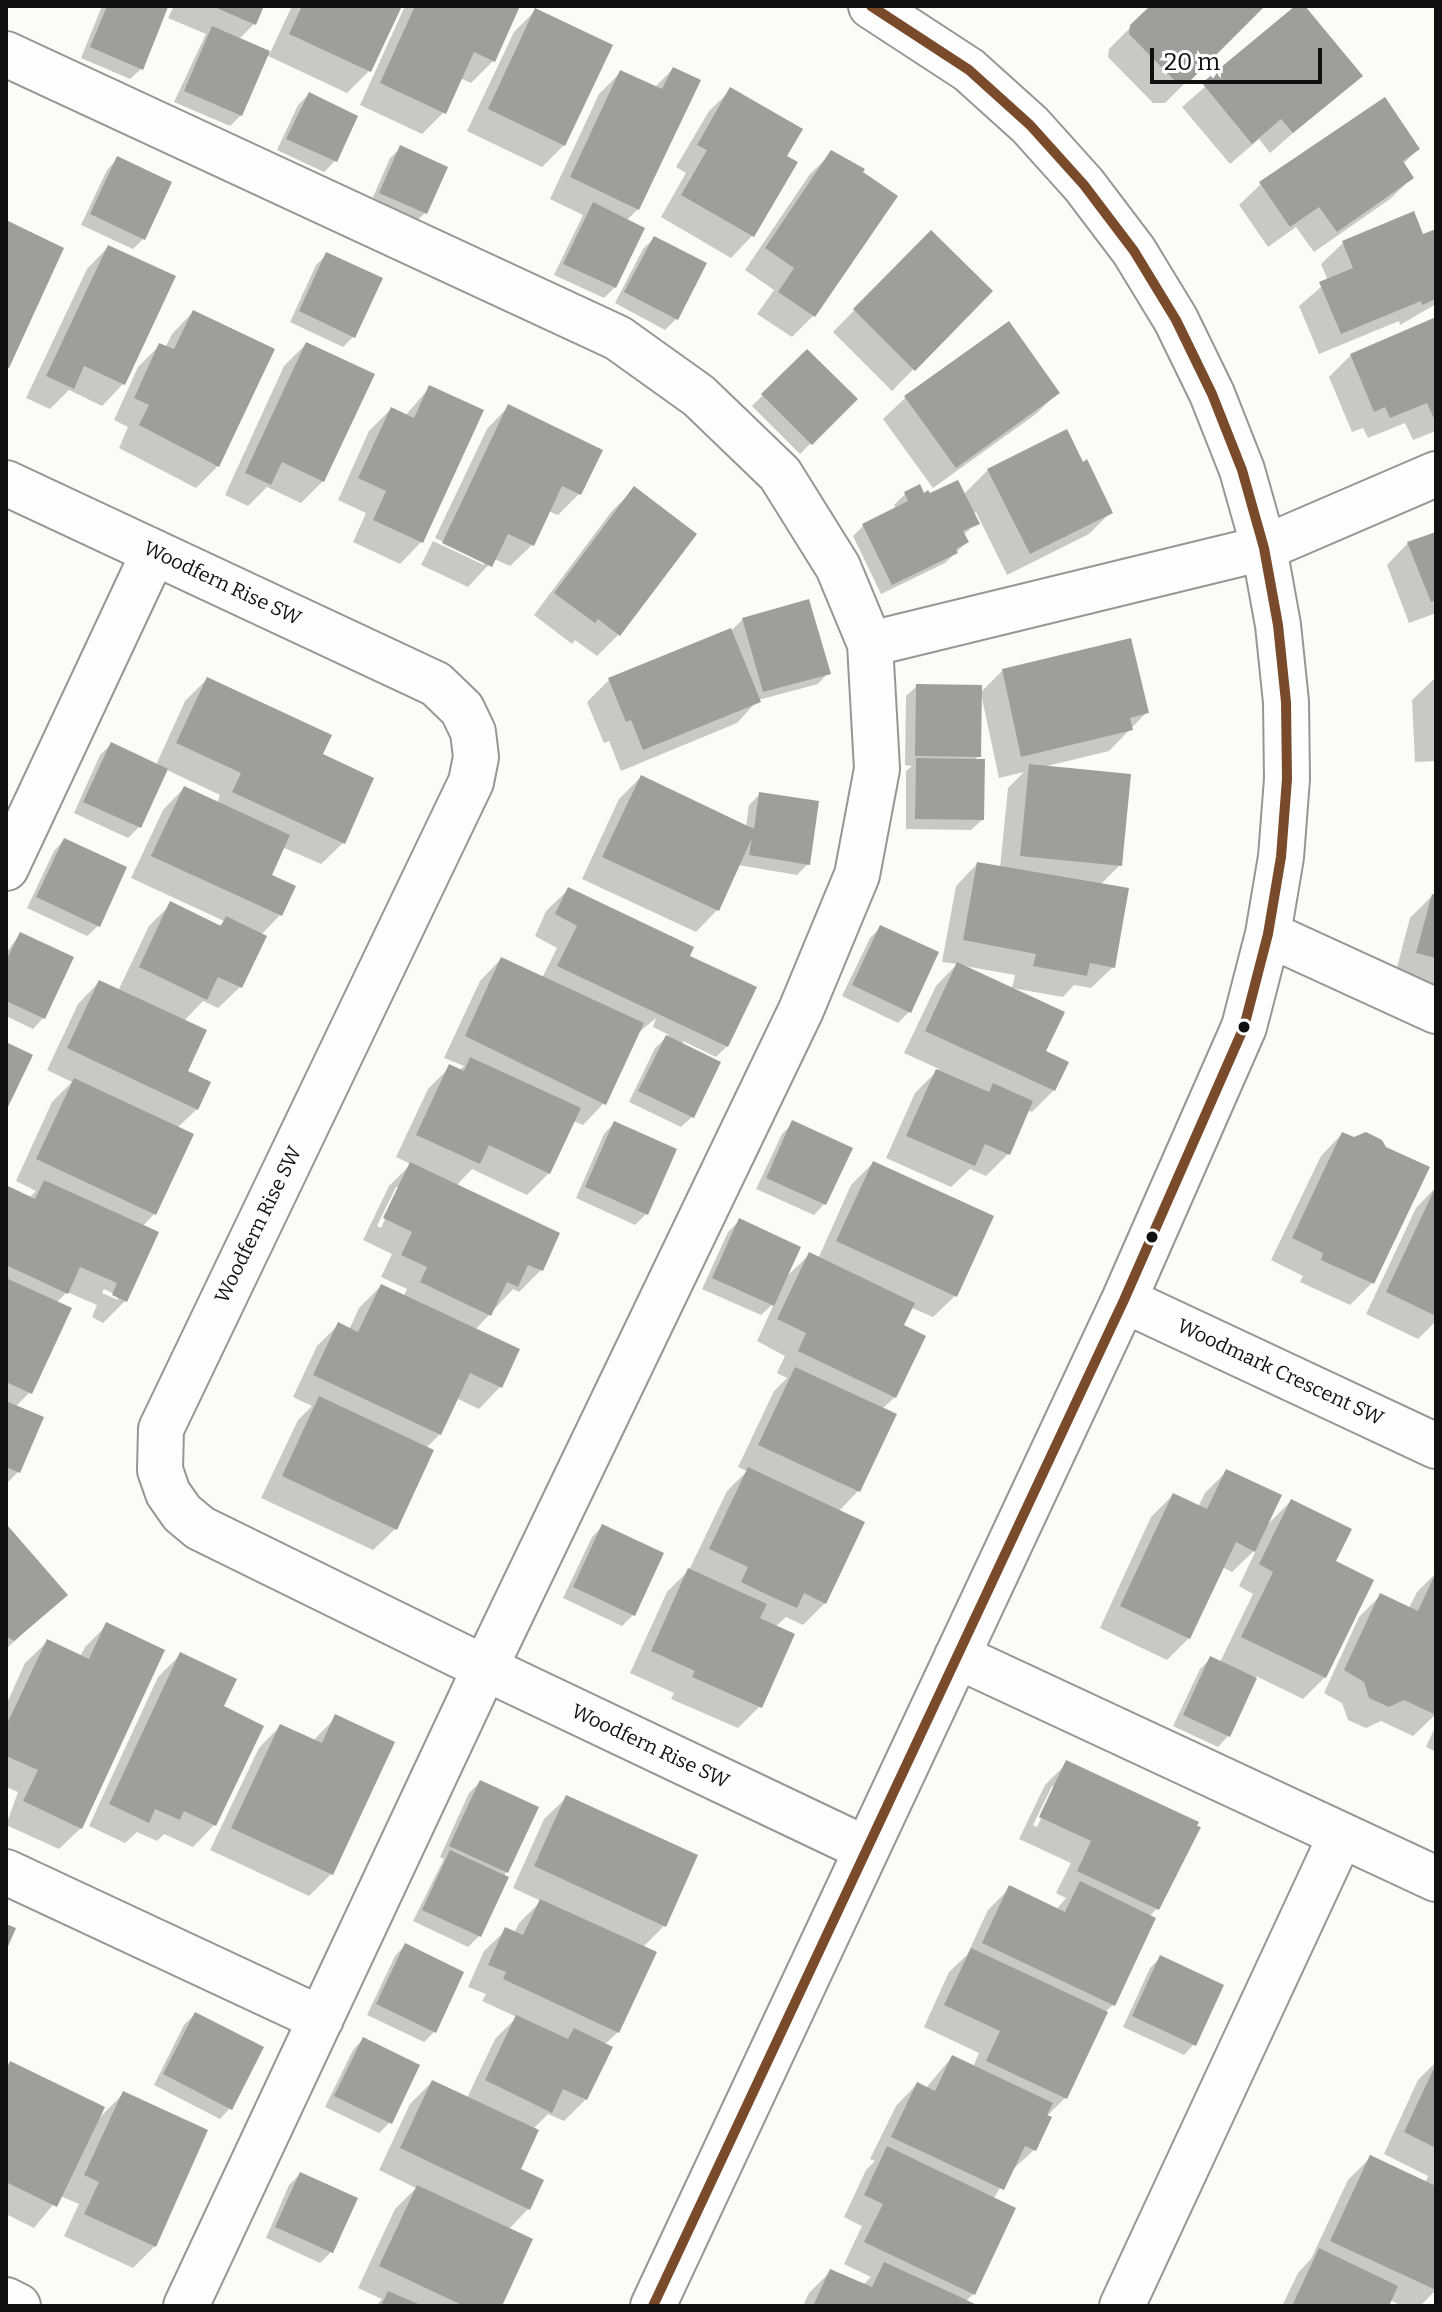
<!DOCTYPE html>
<style>
body{margin:0}
#map{position:relative;width:1442px;height:2312px;overflow:hidden;background:#fcfbf6;font-family:Bitter,serif}
canvas{display:block}
.frame{position:absolute;inset:0;border:8px solid #101010;pointer-events:none}
.scale{position:absolute;left:1150px;top:48px;width:172px;height:36px;box-sizing:border-box;border:4px solid #101010;border-top:0;padding-left:10px;font-size:24px;line-height:28px;white-space:nowrap;color:#101010;-webkit-text-stroke:6px #fff;paint-order:stroke}
</style>
<div id="map">
<canvas width="1442" height="2312"></canvas>
<div class="frame"></div>
<div class="scale">20 m</div>
</div>
<script>
const c = document.querySelector('canvas').getContext('2d');
c.lineJoin = 'round';
function fillPath(path, color) {
  c.fillStyle = color;
  c.fill(path, 'evenodd');
}
function poly(rows) {
  const path = new Path2D();
  for (const r of rows) {
    path.moveTo(r[0], r[1]);
    for (let i = 2; i < r.length; i += 2) path.lineTo(r[i], r[i + 1]);
  }
  return path;
}
function trace(path, color, width, dash) {
  c.strokeStyle = color;
  c.lineWidth = width;
  c.lineCap = dash ? 'butt' : 'round';
  c.setLineDash(dash || []);
  c.stroke(path);
}
function label(font, color, halo, rows, align = 'center') {
  c.font = font + ' Bitter,serif';
  c.lineWidth = 8;
  c.setLineDash([]);
  c.textBaseline = 'middle';
  c.strokeStyle = halo;
  c.fillStyle = color;
  for (const [text, x, y, turn = 0] of rows) {
    c.save();
    c.translate(x, y);
    c.rotate((+turn || 0) * Math.PI / 180);
    c.textAlign = isNaN(turn) ? turn : align;
    if (halo) c.strokeText(text, 0, 0);
    c.fillText(text, 0, 0);
    c.restore();
  }
}
fillPath(poly([
 [102,6,166,9,141,69,130,79,81,58],
 [174,6,262,6,254,24,239,39,270,53,292,6,399,6,369,71,347,93,266,55,241,115,230,126,174,102,206,34,168,18],
 [405,6,518,6,493,61,471,83,460,78,444,112,422,134,360,105],
 [1152,6,1259,6,1260,8,1165,103,1153,103,1108,57,1109,49],
 [1298,6,1302,6,1360,75,1270,153,1259,139,1230,164,1182,107],
 [536,10,564,145,542,167,467,131,514,32],
 [673,69,638,209,626,221,615,287,604,298,554,275,583,215,550,199,599,94,621,72,654,88],
 [731,90,784,157,752,236,731,258,661,217,686,173,676,167,709,111],
 [309,94,356,117,335,161,324,172,277,150,298,105],
 [401,148,425,213,414,223,370,204,390,158],
 [1418,149,1403,164,1412,178,1390,199,1314,252,1296,227,1268,247,1239,205,1261,184],
 [832,153,814,315,792,337,757,314,774,290,745,270,810,174],
 [117,159,144,238,133,249,81,225,107,170],
 [1436,231,1436,304,1400,325,1399,321,1319,354,1299,306,1328,281,1321,264,1343,243,1422,237],
 [931,232,990,291,892,391,833,332],
 [654,238,704,264,676,319,665,330,615,303,643,249],
 [108,247,123,384,102,406,69,390,50,409,26,398,87,269],
 [327,254,354,336,343,347,290,322,316,265],
 [193,312,218,466,196,488,119,448,128,427,114,420,138,367,160,345,165,348,172,334],
 [1436,319,1436,431,1413,440,1405,423,1368,438,1363,428,1352,432,1329,377,1351,355],
 [1008,324,1058,392,1036,414,933,488,883,419,905,398],
 [306,344,323,481,301,503,267,487,248,506,225,495,284,366],
 [807,351,855,399,800,454,752,406],
 [430,387,421,542,400,564,353,542,366,513,338,500,369,431,391,409,405,416],
 [508,407,579,494,558,515,548,511,532,545,510,566,494,559,468,587,421,565,433,541,484,565,484,561,435,538,487,429],
 [988,470,1111,512,1089,534,1007,575,976,512,973,514,977,523,963,535,967,542,945,563,881,594,853,536,863,526,897,509,894,505,905,494,919,487,924,496,963,495],
 [634,489,618,635,597,656,575,640,572,644,534,615,612,511],
 [1436,533,1436,613,1409,623,1387,565,1408,543],
 [743,619,828,673,818,684,758,700,737,723,621,771,609,741,604,743,587,702,609,680,730,632],
 [1003,670,1147,712,1109,751,1043,767,1120,865,1100,885,1113,967,1091,988,1074,985,1063,997,1012,988,1015,975,964,966,1044,1052,1054,1090,1032,1112,1027,1110,1008,1154,986,1176,970,1169,951,1187,886,1158,915,1093,939,1069,904,1053,936,986,957,964,942,962,956,886,977,864,1000,868,1008,788,1024,772,999,778,981,694,979,756,973,761,982,820,971,830,906,829,906,771,912,766,905,765,906,696,917,686,979,694],
 [207,679,320,755,343,843,321,864,282,847,269,876,280,915,261,935,240,987,218,1008,203,1001,184,1021,186,1072,197,1109,177,1128,154,1214,142,1227,125,1301,103,1323,92,1317,97,1305,67,1292,56,1303,30,1392,15,1407,18,1472,6,1484,6,1188,29,1198,36,1191,16,1181,52,1102,72,1082,47,1070,78,1004,99,982,118,991,149,926,171,904,218,927,224,921,131,878,163,810,184,788,217,803,220,795,165,769,139,827,128,838,74,813,100,755,111,744,156,765,185,701],
 [104,1289,118,1296,118,1300,102,1293],
 [1434,679,1436,761,1415,762,1412,700],
 [641,777,746,827,749,805,760,794,808,864,797,875,738,865,717,910,696,932,582,879,619,799],
 [64,840,98,926,87,936,27,908,54,851],
 [568,890,684,964,727,1046,716,1057,683,1041,692,1117,681,1127,629,1102,655,1048,669,1035,653,1027,656,1018,636,1035,604,1103,583,1125,573,1121,549,1173,527,1195,472,1169,456,1186,541,1270,519,1292,513,1289,475,1330,500,1387,479,1409,458,1399,440,1434,426,1448,395,1529,373,1550,261,1498,298,1420,312,1406,293,1397,317,1346,338,1325,349,1330,359,1308,381,1286,403,1297,407,1289,381,1277,392,1254,363,1240,389,1186,411,1164,396,1157,428,1089,450,1067,459,1071,464,1066,444,1058,480,981,501,959,542,978,557,948,535,936,546,911],
 [396,1187,400,1187,381,1228,377,1226],
 [1432,896,1436,897,1436,985,1395,975,1410,918],
 [881,927,936,953,909,1012,898,1023,842,996,870,938],
 [20,934,43,1018,33,1029,6,1016,6,953],
 [614,1123,646,1214,635,1225,576,1198,604,1134],
 [793,1123,824,1204,814,1215,756,1189,782,1134],
 [1342,1134,1427,1168,1372,1283,1350,1305,1300,1282,1303,1276,1271,1260,1321,1156],
 [873,1163,955,1296,933,1317,910,1307,901,1326,895,1397,882,1409,894,1415,858,1491,838,1512,825,1603,803,1625,786,1617,775,1627,760,1706,738,1728,671,1699,674,1693,630,1673,667,1592,689,1570,727,1491,747,1471,738,1467,774,1391,787,1378,777,1373,785,1356,757,1341,775,1302,761,1315,702,1289,728,1232,739,1221,784,1279,809,1255,818,1259,851,1185],
 [1436,1187,1436,1321,1418,1339,1366,1314,1416,1208],
 [1227,1471,1265,1527,1291,1501,1334,1562,1325,1677,1303,1699,1256,1676,1228,1736,1218,1747,1173,1726,1200,1669,1211,1658,1220,1662,1253,1594,1239,1586,1257,1548,1232,1572,1222,1567,1189,1638,1167,1660,1100,1628,1151,1517,1173,1495,1198,1507,1205,1493],
 [603,1526,662,1554,633,1615,622,1626,563,1598,592,1537],
 [8,1529,65,1595,6,1649,6,1531],
 [1436,1573,1435,1715,1413,1736,1381,1721,1366,1728,1348,1720,1342,1703,1324,1693,1359,1617,1381,1595,1409,1608,1417,1592],
 [107,1625,81,1828,59,1849,6,1825,18,1792,6,1787,6,1705,25,1663,47,1642,80,1657,85,1647],
 [180,1655,222,1707,214,1825,193,1847,164,1834,157,1841,137,1832,125,1843,89,1826,158,1677],
 [336,1717,393,1743,331,1874,309,1896,210,1850,259,1748,280,1726,313,1741],
 [1436,1725,1436,1752,1426,1747],
 [1067,1763,1157,1908,1149,1917,1113,2005,1105,2012,1065,2098,1046,2117,1049,2118,1034,2150,1011,2171,993,2199,973,2294,965,2302,971,2306,803,2306,809,2293,831,2271,863,2285,871,2277,844,2264,862,2226,844,2217,866,2170,875,2161,870,2159,896,2106,917,2084,926,2088,952,2057,973,2067,979,2053,924,2027,949,1972,967,1955,988,1910,1010,1888,1056,1910,1066,1898,1056,1893,1071,1863,1019,1839,1045,1785],
 [1052,1786,1056,1786,1037,1827,1033,1825],
 [480,1782,506,1872,479,1936,468,1947,413,1921,444,1859,440,1857,469,1793],
 [566,1798,664,1926,642,1948,618,2032,604,2045,586,2099,564,2121,548,2114,533,2129,518,2170,528,2209,508,2230,499,2306,376,2306,382,2299,358,2288,395,2209,416,2188,379,2170,410,2104,432,2082,467,2098,495,2039,517,2017,482,2001,486,1994,468,1987,484,1951,506,1930,514,1933,519,1923,541,1901,513,1888,544,1819],
 [405,1945,434,2032,424,2042,367,2015,395,1956],
 [1161,1957,1194,2044,1184,2055,1123,2027,1150,1968],
 [195,2014,230,2108,220,2119,154,2085,184,2025],
 [363,2039,390,2122,379,2133,325,2107,353,2050],
 [1436,2062,1436,2290,1420,2306,1402,2306,1390,2300,1387,2306,1282,2306,1298,2273,1311,2259,1348,2180,1370,2158,1425,2183,1428,2176,1384,2154,1418,2080],
 [10,2064,98,2119,123,2094,155,2246,133,2268,64,2236,79,2204,60,2196,34,2228,6,2214,6,2068],
 [300,2174,331,2252,320,2263,266,2238,289,2185]
]), '#0003');
fillPath(poly([
 [107,6,168,7,143,70,90,47],
 [212,6,264,6,256,25],
 [302,6,402,6,371,72,289,34],
 [415,6,520,6,495,62,474,52,446,114,380,83],
 [1150,6,1261,6,1263,8,1189,82,1176,82,1129,34,1130,25],
 [1295,6,1305,6,1363,76,1293,133,1281,119,1252,144,1202,83],
 [535,8,613,45,565,146,488,109],
 [212,26,270,51,242,116,184,91],
 [673,67,701,80,639,210,570,177,620,70,662,89],
 [730,87,803,129,787,156,798,162,754,237,681,195,707,150,697,145],
 [309,92,358,116,337,162,286,139],
 [1385,97,1420,149,1403,161,1414,178,1337,232,1319,207,1290,227,1259,182],
 [400,145,448,167,427,214,379,193],
 [831,150,865,169,863,172,898,196,815,317,778,292,794,268,765,248],
 [117,156,172,182,145,240,90,214],
 [593,202,645,228,616,288,563,264],
 [1414,211,1423,234,1436,229,1436,299,1422,305,1421,301,1341,334,1319,282,1353,268,1342,241],
 [6,220,64,248,9,368,6,367],
 [931,230,993,291,915,371,853,309],
 [654,236,707,263,678,320,624,292],
 [108,245,176,276,125,385,84,366,74,389,46,376],
 [326,252,383,278,355,338,299,311],
 [193,310,275,349,219,467,139,425,149,405,134,398,159,343,174,349],
 [1436,317,1436,423,1427,403,1390,418,1385,407,1374,412,1350,354],
 [1009,321,1060,393,956,468,904,396],
 [306,342,375,374,324,482,282,462,271,485,245,473],
 [807,349,858,399,812,445,761,394],
 [429,385,484,410,423,543,373,520,386,491,358,478,391,407,414,418],
 [508,404,603,450,581,495,562,486,534,546,508,534,492,567,442,543],
 [1067,429,1083,462,1087,459,1113,513,1030,554,987,469],
 [958,480,980,524,963,531,969,542,956,549,958,553,892,585,862,524,908,501,904,492,920,484,924,493,928,490,930,493],
 [634,486,697,534,620,636,598,619,595,623,554,593],
 [1436,532,1436,600,1431,602,1407,542],
 [809,599,831,674,763,692,742,618],
 [731,628,761,702,643,750,631,720,626,722,608,678],
 [1131,638,1149,713,1130,718,1133,730,1021,757,1002,669],
 [207,677,332,735,323,754,374,778,345,844,232,792,241,773,176,743],
 [916,684,982,685,981,757,915,756],
 [111,742,168,769,141,828,83,802],
 [916,758,985,759,984,820,915,819],
 [1029,764,1131,774,1122,866,1020,856],
 [641,775,754,829,759,792,819,801,810,865,749,855,752,838,719,911,602,857],
 [184,786,290,835,272,875,296,886,282,916,151,856],
 [64,838,127,867,100,927,36,897],
 [977,862,1129,888,1115,968,1090,963,1087,976,1033,966,1036,954,963,940],
 [568,887,694,947,690,956,757,987,728,1047,557,966,577,926,555,914],
 [1432,894,1436,895,1436,958,1416,953],
 [170,901,221,926,226,916,267,936,242,988,218,977,207,1000,139,967],
 [880,925,939,952,911,1013,852,985],
 [20,932,74,957,45,1019,6,1001,6,961],
 [501,957,644,1023,606,1105,465,1036],
 [957,962,1065,1012,1046,1051,1069,1062,1055,1091,925,1031],
 [99,980,207,1030,188,1071,211,1082,198,1110,67,1048],
 [666,1035,721,1062,694,1118,638,1091],
 [6,1042,33,1055,6,1111],
 [470,1057,581,1108,550,1174,489,1145,480,1164,416,1135,449,1064,464,1071],
 [936,1069,989,1092,993,1083,1033,1101,1010,1155,985,1144,975,1166,906,1136],
 [74,1078,194,1134,156,1215,36,1159],
 [792,1120,853,1148,826,1205,766,1178],
 [614,1121,677,1149,648,1215,585,1187],
 [1342,1132,1354,1137,1366,1132,1382,1140,1386,1147,1430,1167,1374,1284,1321,1260,1323,1253,1292,1238],
 [873,1161,994,1216,957,1297,836,1241],
 [410,1162,560,1233,543,1271,528,1265,518,1287,507,1282,491,1316,420,1282,427,1267,401,1255,412,1232,383,1218],
 [44,1180,159,1232,127,1302,112,1295,117,1283,80,1267,68,1294,6,1265,6,1185,35,1199],
 [1436,1186,1436,1316,1386,1292],
 [739,1218,801,1247,774,1306,712,1278],
 [809,1252,915,1303,904,1325,926,1336,896,1398,798,1351,806,1333,777,1319],
 [6,1278,72,1308,32,1394,6,1382],
 [381,1284,520,1349,502,1388,470,1373,441,1435,313,1375,338,1322,358,1332],
 [795,1367,897,1414,860,1492,758,1445],
 [319,1396,434,1450,397,1530,282,1476],
 [6,1401,44,1417,20,1473,6,1467],
 [748,1467,865,1522,826,1604,804,1593,797,1608,770,1596,741,1582,748,1567,709,1549],
 [1226,1469,1282,1495,1255,1552,1236,1542,1190,1639,1120,1606,1173,1493,1207,1509],
 [1291,1499,1352,1529,1336,1561,1374,1580,1326,1678,1241,1637,1273,1572,1259,1564],
 [602,1524,664,1553,635,1616,573,1587],
 [8,1526,68,1595,14,1641,6,1636],
 [688,1568,767,1604,760,1618,795,1634,762,1708,692,1677,695,1671,651,1651],
 [1436,1572,1436,1715,1404,1700,1389,1707,1369,1698,1364,1682,1344,1670,1380,1593,1418,1611],
 [106,1622,165,1650,82,1829,23,1801,38,1770,6,1756,6,1726,47,1639,89,1659],
 [180,1652,237,1679,224,1706,264,1726,216,1826,184,1811,180,1820,155,1809,149,1823,109,1804],
 [1210,1656,1257,1678,1230,1737,1183,1715],
 [335,1714,395,1742,333,1875,231,1828,280,1724,322,1743],
 [1066,1760,1199,1822,1197,1826,1201,1827,1159,1910,1077,1871,1091,1841,1039,1817],
 [480,1780,539,1807,508,1873,449,1846],
 [566,1795,698,1855,666,1927,534,1866],
 [450,1850,509,1877,481,1937,422,1910],
 [1080,1881,1156,1918,1115,2006,982,1943,1009,1885,1065,1912],
 [540,1899,657,1952,619,2033,503,1979,506,1972,488,1965,505,1927,523,1935],
 [6,1924,16,1928,6,1951],
 [405,1943,464,1972,436,2033,376,2004],
 [971,1948,1108,2012,1067,2099,986,2061,1000,2031,944,2005],
 [1160,1955,1224,1985,1196,2046,1132,2016],
 [195,2012,264,2047,232,2110,163,2074],
 [516,2015,568,2039,574,2028,613,2047,587,2100,563,2089,552,2113,485,2080],
 [363,2037,420,2065,392,2124,334,2096],
 [952,2055,1053,2103,1047,2115,1052,2117,1036,2151,1025,2146,1004,2190,891,2137,917,2082,935,2091],
 [10,2061,105,2107,57,2207,6,2182,6,2070],
 [1436,2064,1436,2148,1404,2132],
 [432,2080,539,2130,521,2169,544,2180,530,2210,400,2148],
 [123,2091,208,2130,156,2247,84,2214,99,2182,84,2175],
 [887,2146,1016,2208,975,2295,864,2242,883,2204,864,2195],
 [1370,2155,1436,2186,1436,2290,1330,2241],
 [300,2172,358,2198,333,2253,275,2227],
 [417,2185,533,2239,502,2306,464,2306,379,2266],
 [1319,2248,1398,2286,1389,2306,1292,2306],
 [884,2262,941,2288,979,2306,813,2306,830,2269,872,2287],
 [388,2291,423,2306,381,2306]
]), '#a09e9b');
const minor = poly([
 [6,54,618,338,699,396,780,474,838,567,870,644,877,769,857,875,801,1010,485,1668,186,2306],
 [6,483,436,684,462,709,473,732,476,757,471,782,161,1429,160,1470,168,1493,182,1513,200,1528,485,1668,866,1849],
 [870,644,1264,548,1436,474],
 [6,868,154,552],
 [1268,934,1436,1011],
 [1124,1300,1436,1446],
 [957,1656,1436,1879],
 [6,1872,321,2019],
 [6,2300,18,2306],
 [653,2306,1124,1300,1244,1027,1268,934,1281,857,1287,779,1286,702,1278,625,1264,548,1242,470,1212,394,1176,320,1134,251,1084,185,1030,125,969,70,871,6],
 [1122,2306,1341,1835]
]);
trace(minor, '#969694', 48);
trace(minor, '#fffefe', 44);
trace(poly([
 [653,2306,1124,1300,1244,1027,1268,934,1281,857,1287,779,1286,702,1278,625,1264,548,1242,470,1212,394,1176,320,1134,251,1084,185,1030,125,969,70,871,6]
]), '#7a4b2a', 10);
for (const [x, y, r, color] of [
 [1244,1027,7,"#101010"],
 [1152,1237,7,"#101010"]
]) {
  const dot = new Path2D();
  dot.arc(x, y, r, 0, 2 * Math.PI);
  c.fillStyle = color;
  c.fill(dot);
  trace(dot, '#fff', 3);
}
label('20px', '#101010', '#fff', [
 ["Woodfern Rise SW",222,584,25],
 ["Woodfern Rise SW",259,1225,-64],
 ["Woodmark Crescent SW",1280,1373,25],
 ["Woodfern Rise SW",650,1747,25]
]);
</script>
